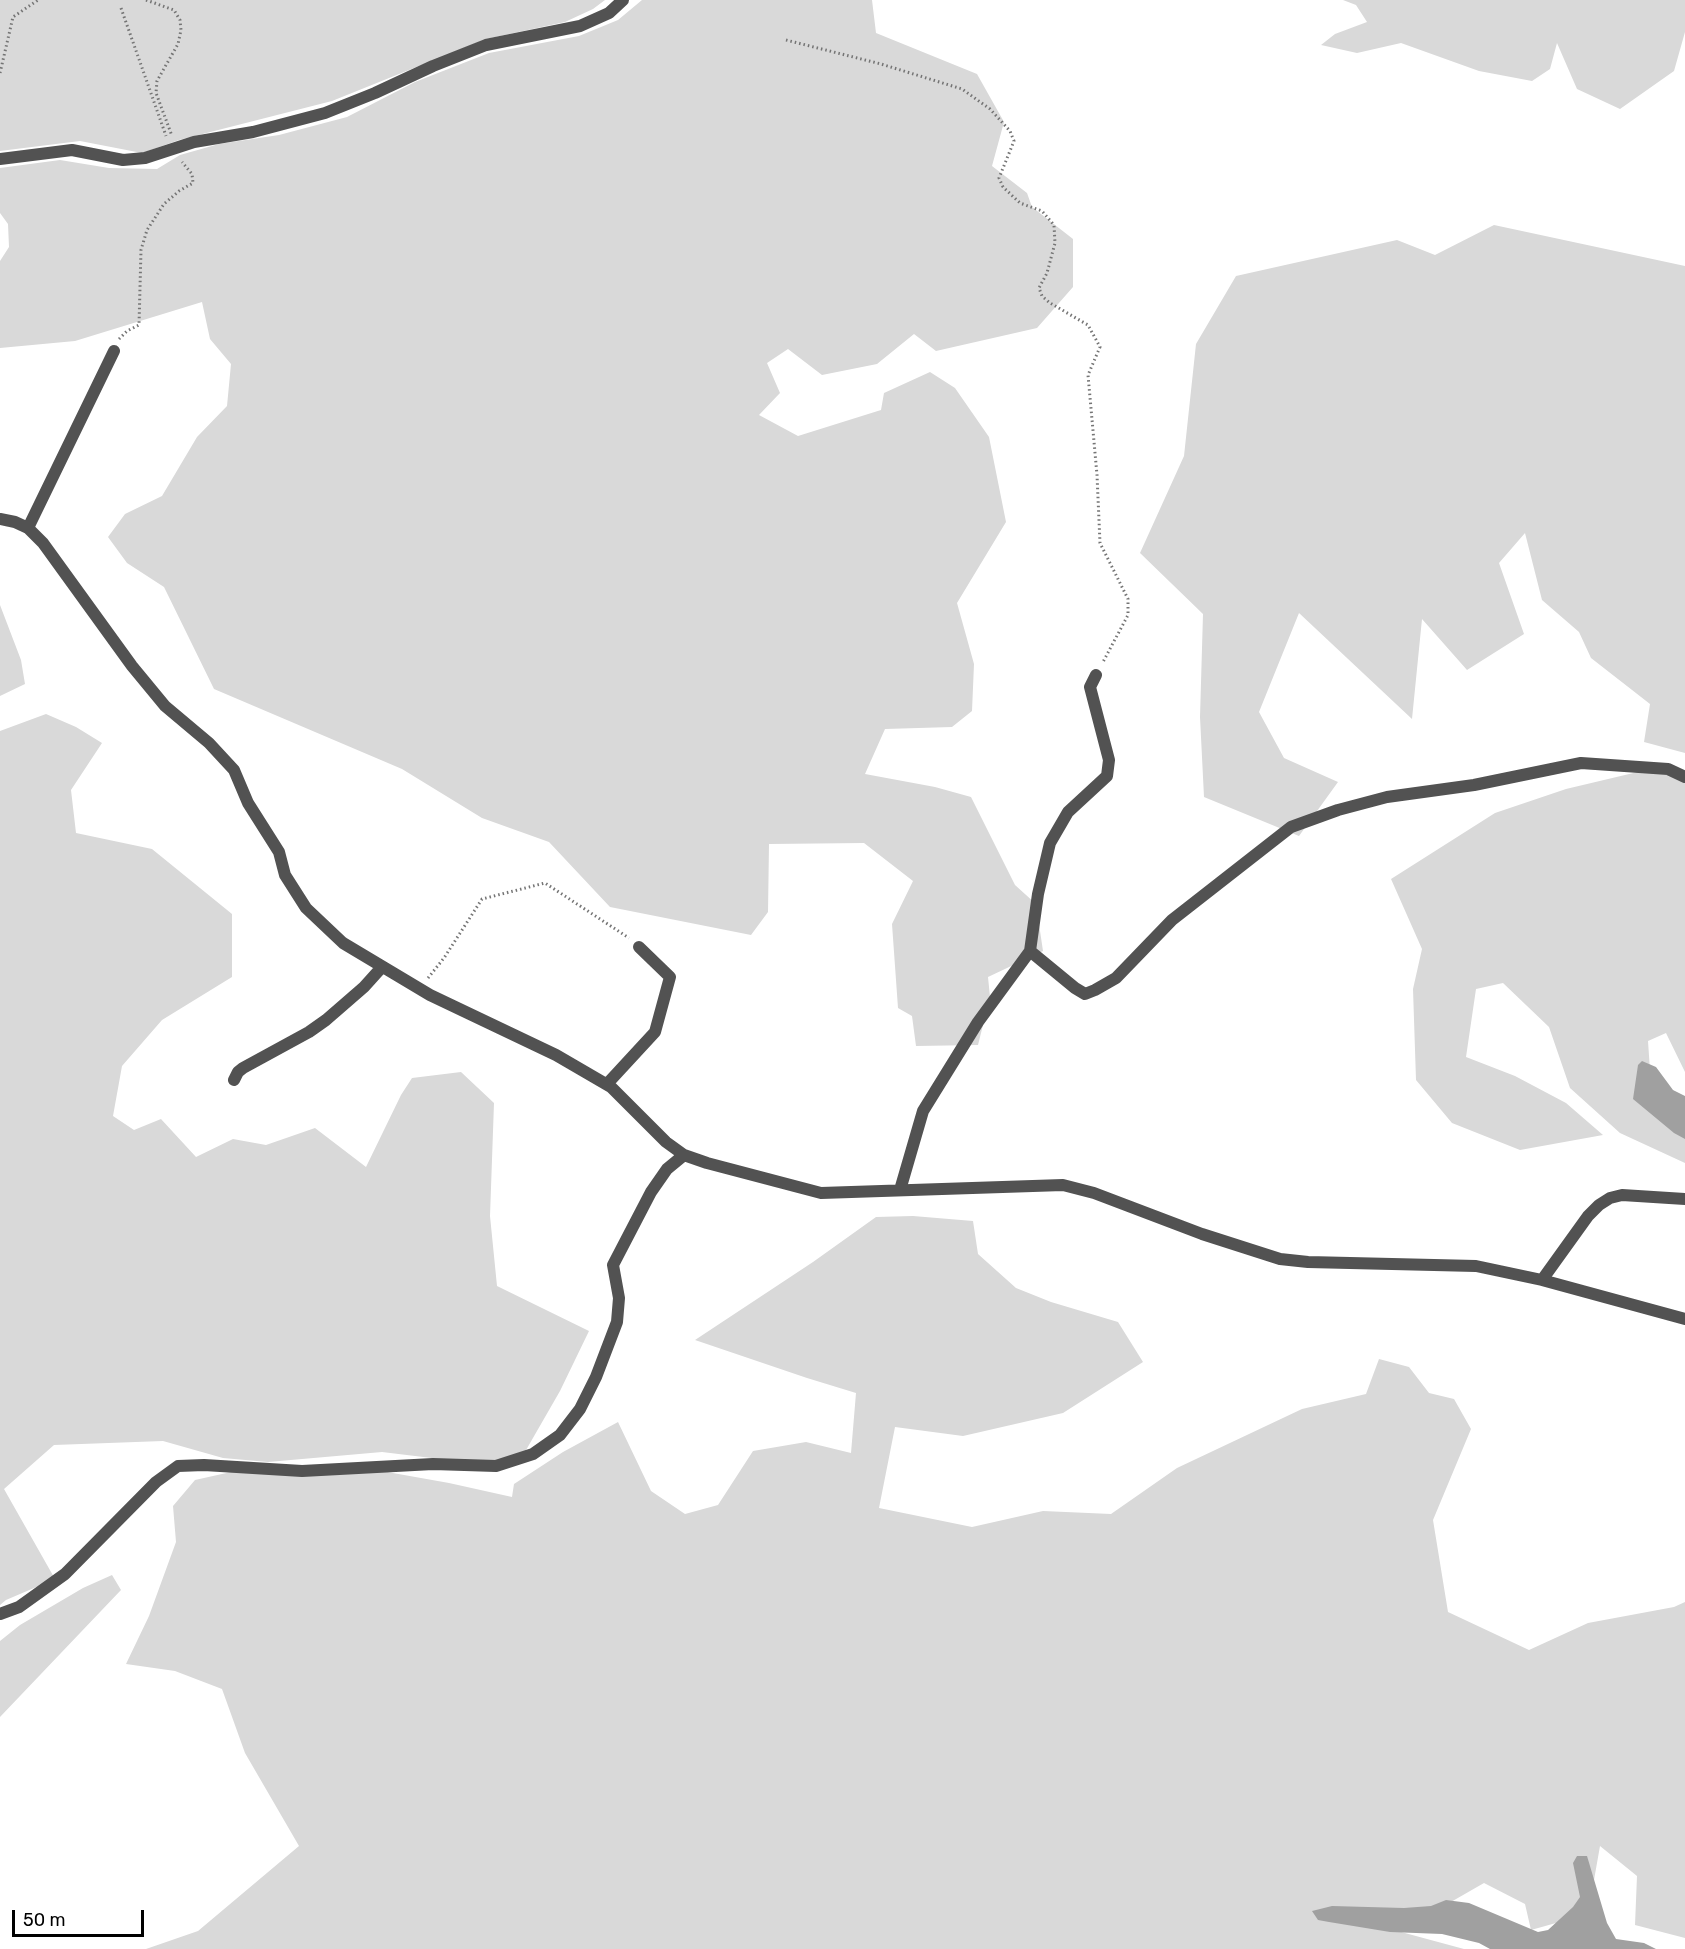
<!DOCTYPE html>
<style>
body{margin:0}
#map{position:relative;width:1685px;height:1949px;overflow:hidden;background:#fff;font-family:Rubik,sans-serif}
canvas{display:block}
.scale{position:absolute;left:12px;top:1910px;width:132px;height:27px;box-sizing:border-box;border:3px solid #000;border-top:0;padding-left:8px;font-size:18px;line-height:21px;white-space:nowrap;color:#000;-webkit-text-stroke:4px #fff;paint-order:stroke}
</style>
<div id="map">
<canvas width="1685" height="1949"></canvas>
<div class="scale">50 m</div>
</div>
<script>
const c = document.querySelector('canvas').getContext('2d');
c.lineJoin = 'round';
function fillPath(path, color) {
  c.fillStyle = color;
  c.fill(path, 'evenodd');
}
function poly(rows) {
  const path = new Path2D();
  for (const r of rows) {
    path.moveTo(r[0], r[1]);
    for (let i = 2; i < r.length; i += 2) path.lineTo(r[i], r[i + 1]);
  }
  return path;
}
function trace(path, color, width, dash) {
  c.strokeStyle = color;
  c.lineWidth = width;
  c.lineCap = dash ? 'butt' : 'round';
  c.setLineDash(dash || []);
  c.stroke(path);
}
fillPath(poly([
 [0,0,605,0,593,9,565,22,486,39,332,101,179,140,142,153,80,141,0,151],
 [642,0,872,0,876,33,977,74,1004,122,992,166,1027,193,1032,207,1073,239,1073,287,1037,328,936,351,914,334,877,364,822,375,788,349,767,363,780,393,759,415,798,436,881,410,884,393,930,372,955,388,989,437,1006,522,957,603,974,664,972,711,952,727,885,729,865,774,935,787,971,797,1015,885,1036,904,1043,951,988,977,990,997,978,1045,916,1046,912,1016,898,1008,892,924,913,881,864,843,769,844,768,912,751,935,610,907,549,842,482,818,402,769,214,689,164,587,127,563,108,537,125,514,162,496,197,437,227,406,231,364,210,339,202,302,75,341,0,348,0,261,9,247,8,224,0,213,0,168,60,160,109,168,157,169,180,155,219,144,279,135,347,117,415,82,489,53,579,36,618,20],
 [1343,0,1685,0,1685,32,1674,71,1620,109,1577,89,1557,43,1550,69,1532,81,1479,71,1401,43,1357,53,1321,45,1335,34,1367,22,1356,5],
 [1494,225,1685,266,1685,753,1644,742,1650,704,1591,658,1579,632,1542,600,1525,533,1499,563,1524,634,1467,670,1422,619,1412,719,1299,613,1259,712,1284,758,1338,782,1299,836,1204,797,1200,717,1203,614,1140,553,1184,456,1196,344,1236,276,1397,240,1435,255],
 [0,605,21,660,25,684,0,696],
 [46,714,76,727,102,743,71,790,76,833,152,849,232,914,232,977,162,1020,122,1066,113,1116,134,1130,161,1119,196,1157,233,1139,266,1145,315,1128,366,1167,401,1095,412,1078,461,1072,494,1103,490,1216,497,1286,589,1331,560,1391,518,1464,473,1463,382,1452,268,1462,223,1458,163,1441,54,1445,4,1489,55,1579,6,1600,0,1605,0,731],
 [1646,770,1685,773,1685,1072,1666,1033,1648,1041,1651,1085,1685,1135,1685,1163,1620,1133,1570,1088,1549,1027,1503,983,1476,989,1466,1057,1515,1076,1566,1103,1603,1135,1520,1150,1452,1123,1416,1080,1413,989,1422,949,1391,879,1495,813,1566,789],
 [913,1216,973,1221,978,1254,1016,1288,1051,1302,1118,1322,1143,1362,1063,1413,963,1436,895,1427,879,1508,972,1527,1043,1511,1111,1514,1177,1468,1302,1409,1366,1394,1379,1359,1409,1367,1429,1393,1454,1399,1471,1429,1433,1520,1448,1612,1529,1650,1588,1623,1674,1607,1685,1602,1685,1938,1635,1925,1637,1876,1600,1846,1588,1914,1531,1930,1525,1904,1484,1883,1423,1918,1342,1916,1464,1949,146,1949,198,1931,299,1846,245,1753,222,1689,175,1671,126,1664,149,1616,176,1542,173,1506,195,1480,231,1472,376,1470,449,1483,512,1497,514,1484,563,1452,618,1422,651,1491,685,1514,718,1505,753,1451,806,1442,851,1453,856,1393,807,1378,695,1340,813,1262,876,1217],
 [112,1575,121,1590,0,1717,0,1641,20,1625,83,1588]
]), '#d9d9d9');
fillPath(poly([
 [1642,1061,1656,1067,1673,1090,1685,1096,1685,1139,1674,1133,1633,1099,1638,1065],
 [1577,1856,1587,1856,1607,1923,1616,1939,1644,1943,1656,1949,1490,1949,1479,1943,1442,1934,1390,1932,1329,1922,1318,1920,1312,1911,1332,1906,1404,1908,1431,1906,1446,1900,1469,1903,1538,1932,1548,1930,1573,1907,1580,1897,1573,1863]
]), '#a0a0a0');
trace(poly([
 [146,0,174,10,180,20,181,30,178,44,157,81,156,93,172,136],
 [121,8,166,136],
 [786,40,881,64,962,89,990,109,1010,131,1014,141,999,178,1003,187,1020,203,1042,211,1054,225,1055,243,1047,273,1039,288,1042,296,1050,303,1088,325,1100,347,1088,375,1097,475,1100,543,1128,599,1128,615,1103,662],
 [0,73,13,17,38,0],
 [119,339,127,331,139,325,141,250,147,230,164,204,179,191,193,183,192,174,182,162],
 [428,978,444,958,482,899,545,883,629,938]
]), '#747474', 3, [1.5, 3]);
trace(poly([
 [0,159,72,150,123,160,145,158,194,142,253,132,325,113,375,93,433,66,486,45,580,26,609,13,623,0],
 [0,519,15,522,28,528,43,543,132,666,165,706,209,743,234,770,248,803,279,852,285,875,306,908,343,943,430,995,556,1055,611,1087,666,1142,684,1155,707,1163,821,1193,1063,1185,1094,1193,1202,1234,1280,1259,1308,1262,1476,1266,1542,1280,1685,1319],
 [28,528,114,351],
 [1030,951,1075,988,1085,994,1095,990,1116,978,1172,920,1291,827,1338,810,1387,797,1474,785,1581,763,1668,769,1685,777],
 [234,1080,238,1072,243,1068,309,1032,326,1020,364,987,382,967],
 [607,1084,655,1032,670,977,639,947],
 [900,1190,923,1111,978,1022,1030,951,1038,894,1050,843,1068,812,1107,776,1109,760,1090,687,1096,675],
 [1542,1280,1588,1216,1599,1205,1610,1198,1622,1195,1685,1199],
 [0,1614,19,1607,65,1574,156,1482,178,1466,204,1465,302,1471,433,1464,496,1466,533,1454,560,1435,580,1409,596,1377,617,1322,619,1298,613,1265,651,1192,667,1169,684,1155]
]), '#525252', 12);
</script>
